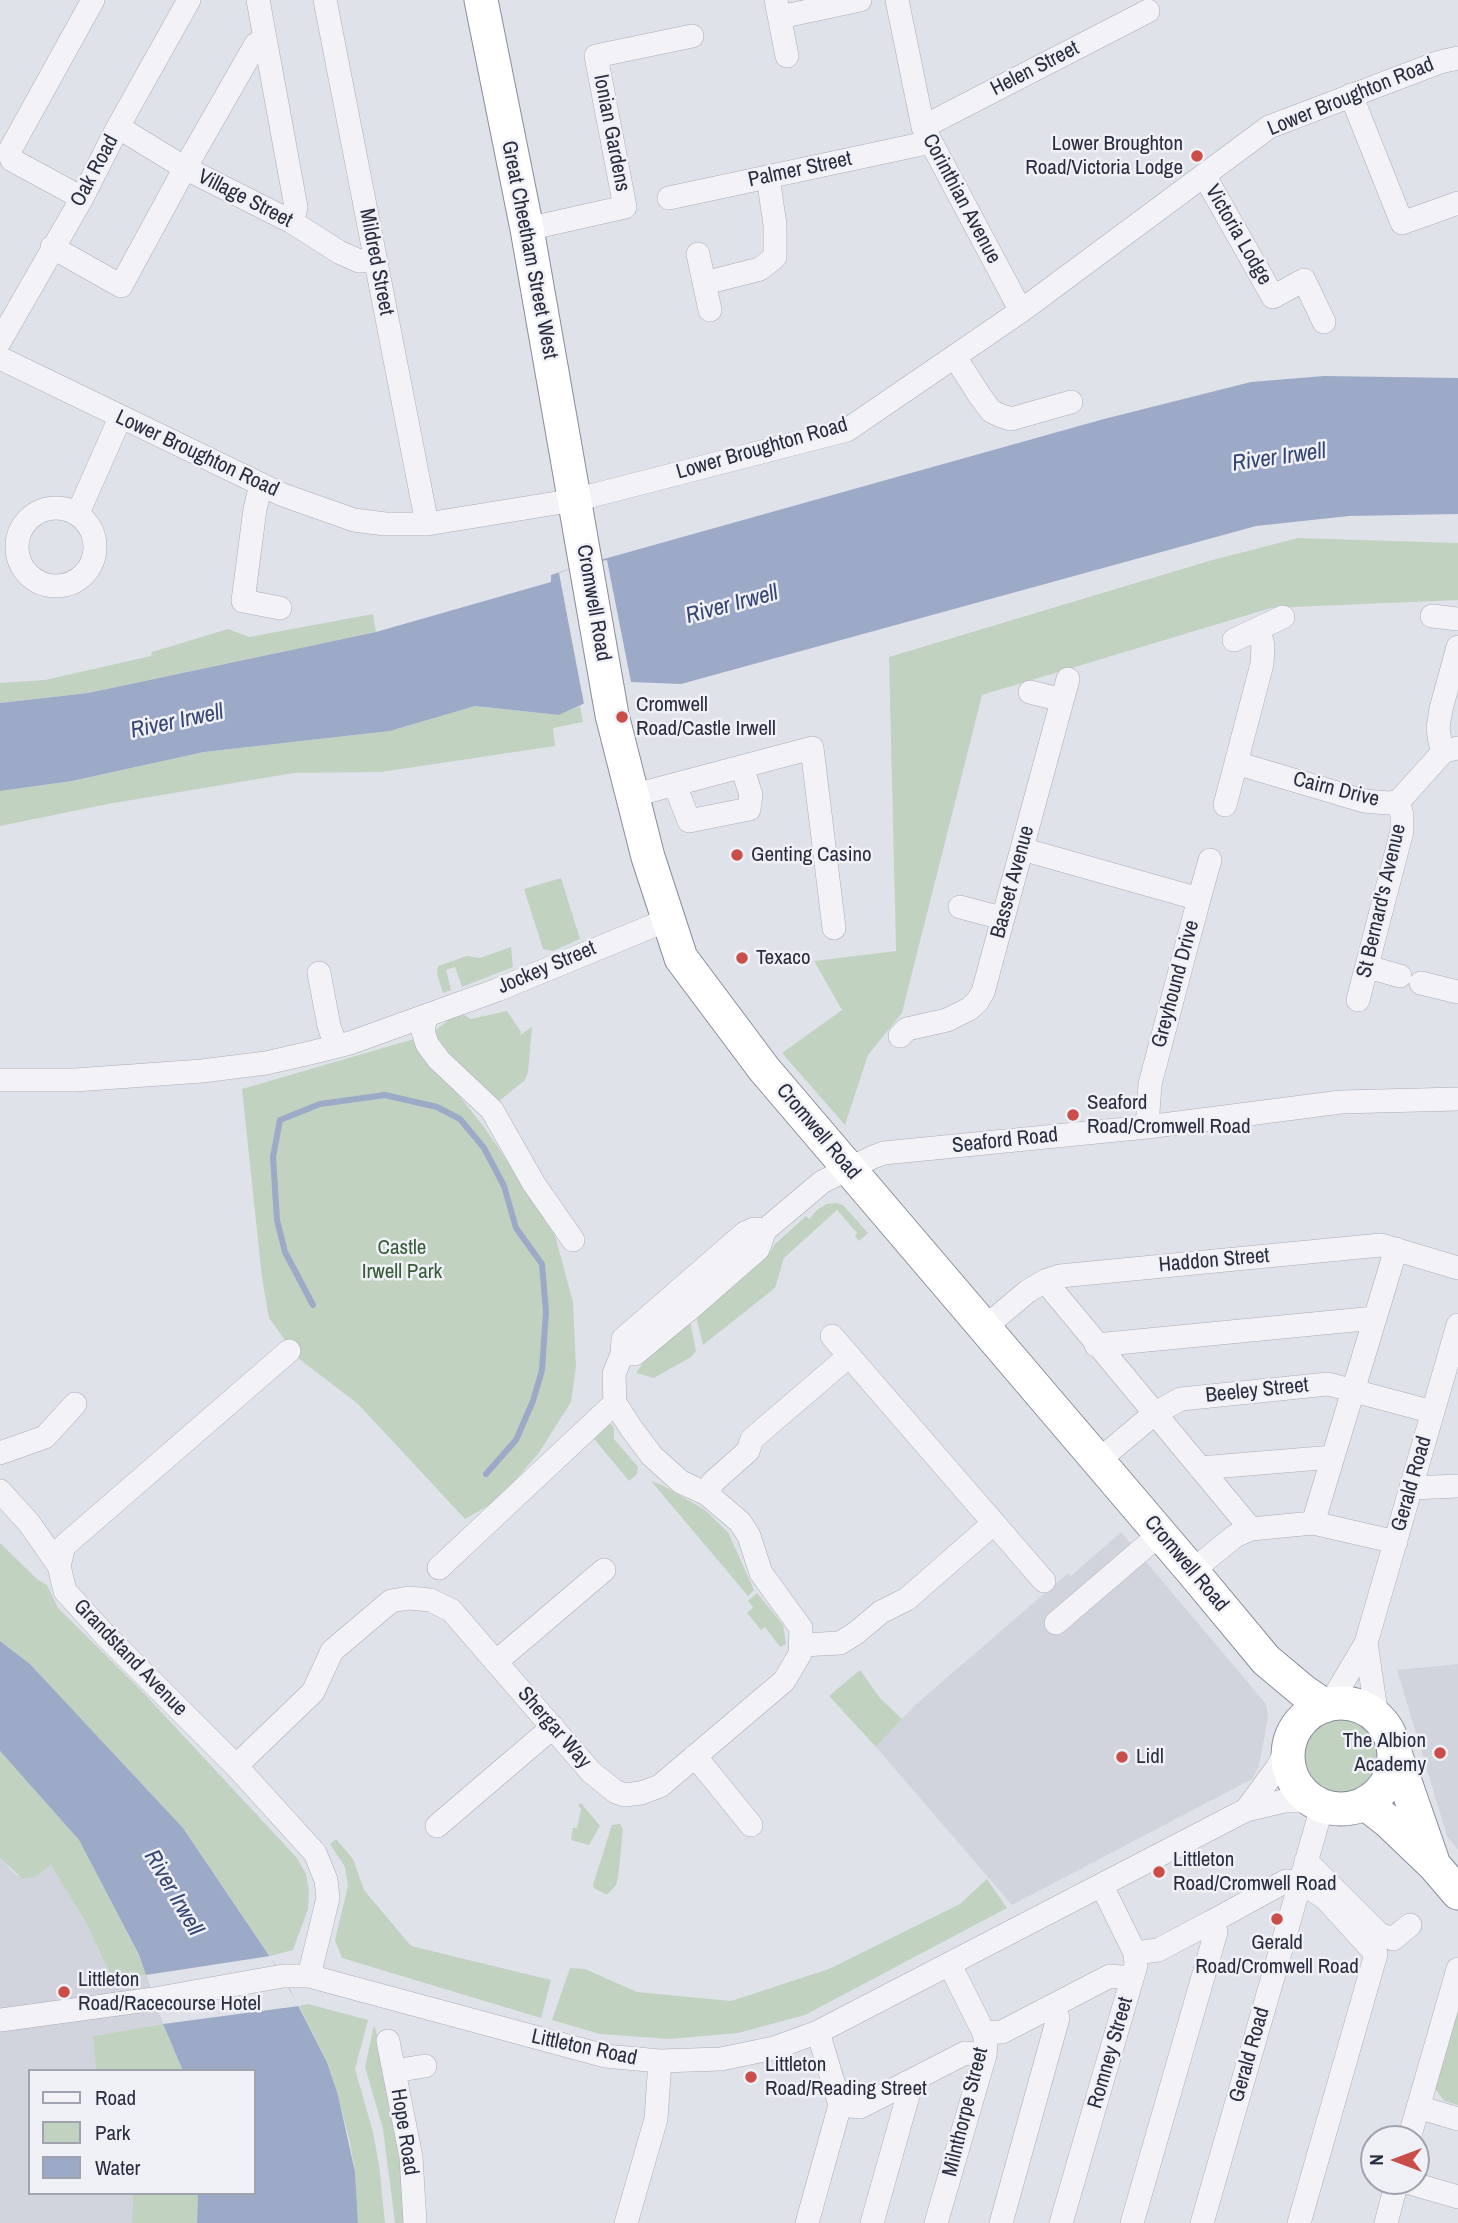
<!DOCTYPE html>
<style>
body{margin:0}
#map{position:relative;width:1458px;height:2223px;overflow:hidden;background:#e0e2e9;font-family:"Archivo Narrow",sans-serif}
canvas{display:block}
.legend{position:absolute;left:28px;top:2069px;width:228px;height:126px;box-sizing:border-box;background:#f0f1f6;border:2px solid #a0a3ad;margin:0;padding:9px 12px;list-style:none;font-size:21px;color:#292d3f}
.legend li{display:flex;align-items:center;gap:14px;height:35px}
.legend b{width:35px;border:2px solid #a0a3ad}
.north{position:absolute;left:1360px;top:2125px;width:70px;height:70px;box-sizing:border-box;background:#f0f1f6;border:2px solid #a0a3ad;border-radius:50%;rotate:270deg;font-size:19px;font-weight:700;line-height:28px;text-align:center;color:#292d3f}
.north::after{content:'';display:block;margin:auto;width:24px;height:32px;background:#c94e49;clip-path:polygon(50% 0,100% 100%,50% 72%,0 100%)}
</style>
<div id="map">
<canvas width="1458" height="2223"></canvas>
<ul class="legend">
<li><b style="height:9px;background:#f3f3f7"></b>Road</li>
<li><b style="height:19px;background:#c2d2c1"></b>Park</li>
<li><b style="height:19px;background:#9ca9c7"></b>Water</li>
</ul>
<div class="north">N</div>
</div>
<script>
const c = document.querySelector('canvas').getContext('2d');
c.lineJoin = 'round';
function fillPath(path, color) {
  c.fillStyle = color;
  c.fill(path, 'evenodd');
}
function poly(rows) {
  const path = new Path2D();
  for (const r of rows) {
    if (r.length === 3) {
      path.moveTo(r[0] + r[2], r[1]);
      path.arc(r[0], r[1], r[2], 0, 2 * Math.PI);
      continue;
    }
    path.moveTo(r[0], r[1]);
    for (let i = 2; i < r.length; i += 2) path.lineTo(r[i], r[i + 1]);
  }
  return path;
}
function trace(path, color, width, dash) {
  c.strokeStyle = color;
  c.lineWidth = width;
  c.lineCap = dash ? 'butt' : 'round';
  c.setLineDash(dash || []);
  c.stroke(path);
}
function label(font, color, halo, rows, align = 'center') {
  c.font = font + ' "Archivo Narrow",sans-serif';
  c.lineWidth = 5;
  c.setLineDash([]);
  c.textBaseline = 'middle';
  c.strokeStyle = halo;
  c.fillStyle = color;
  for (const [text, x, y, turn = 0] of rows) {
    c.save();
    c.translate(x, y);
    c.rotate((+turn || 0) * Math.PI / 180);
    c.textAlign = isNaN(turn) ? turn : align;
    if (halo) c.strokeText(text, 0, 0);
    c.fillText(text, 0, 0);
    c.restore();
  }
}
fillPath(poly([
 [1121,1532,1266,1704,1268,1718,1259,1766,1252,1779,1012,1905,876,1747,914,1706,1068,1573,1071,1576],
 [1458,1664,1458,1850,1447,1836,1397,1670],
 [0,1858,16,1875,35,1877,51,1864,85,1921,113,1980,146,1975,163,2024,93,2036,96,2071,30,2071,30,2193,133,2193,132,2223,0,2223]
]), '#d2d4dd');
fillPath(poly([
 [1298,538,1458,543,1458,600,1271,608,982,695,902,1013,868,1055,845,1125,782,1053,842,1010,814,961,896,951,889,657,1209,561],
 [373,614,376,632,88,693,0,703,0,683,45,680,151,656,152,652,228,629,249,637],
 [475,706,559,715,580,706,583,722,553,728,555,746,381,772,294,773,108,804,0,826,0,791,72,781,204,752,390,731],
 [561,878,580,939,553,951,543,949,524,889],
 [511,947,513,967,462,987,455,967,446,970,451,990,443,993,437,974,438,966,467,956,480,958],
 [507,1011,521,1032,520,1035,532,1027,528,1072,525,1080,498,1102,434,1043,433,1032,450,1019,464,1015,471,1019],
 [414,1039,484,1127,553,1228,573,1302,576,1367,571,1402,538,1454,498,1500,465,1519,358,1404,298,1358,269,1318,262,1278,242,1089],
 [836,1203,843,1205,868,1233,859,1241,855,1236,857,1233,837,1210,784,1258,775,1288,703,1345,696,1317,767,1256,775,1244,806,1216,809,1219,818,1209,827,1204],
 [690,1321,696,1351,691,1357,654,1378,636,1373,643,1363],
 [607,1420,614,1428,614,1439,638,1467,637,1474,629,1481,590,1434],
 [651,1481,662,1485,705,1510,728,1532,754,1590,748,1596],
 [0,1543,38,1580,47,1585,58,1608,139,1688,297,1858,306,1874,309,1891,308,1909,293,1950,270,1956,183,1828,30,1664,0,1641],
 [757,1593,783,1625,786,1644,780,1647,765,1627,761,1630,747,1613,753,1607,748,1601],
 [860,1670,880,1698,902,1719,876,1747,829,1696],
 [1342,1758,40],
 [0,1751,79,1840,139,1956,146,1975,113,1980,85,1921,51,1865,35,1877,23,1879,0,1858],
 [581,1803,600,1826,589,1845,571,1840,573,1828,577,1828,581,1809,578,1805],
 [620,1824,623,1829,618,1878,616,1885,608,1894,605,1894,594,1888,593,1885,611,1828,612,1825],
 [336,1839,353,1859,364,1890,411,1946,551,1980,541,2018,342,1958,335,1940,348,1886,345,1867,330,1844],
 [987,1879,1007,1908,805,2015,738,2033,670,2039,600,2034,552,2020,570,1968,585,1969,637,1992,731,2001,829,1969,960,1904],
 [308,2004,368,2020,355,2069,373,2132,379,2165,385,2223,358,2223,355,2172,350,2143,338,2095,327,2061,299,2006],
 [1458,2004,1458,2105,1444,2101,1434,2087],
 [163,2024,183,2071,96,2071,93,2036],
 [374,2025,386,2063,397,2124,407,2223,395,2223,383,2129,365,2067],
 [133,2193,198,2193,197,2223,132,2223]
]), '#c2d2c1');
fillPath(poly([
 [1324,376,1458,378,1458,514,1349,516,1256,526,681,684,631,682,559,715,475,706,390,731,204,752,72,781,0,791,0,703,88,693,376,632,551,582,551,575,586,564,1104,419,1251,382],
 [0,1641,30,1664,183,1828,283,1976,327,2062,338,2095,355,2172,358,2223,197,2223,198,2193,254,2193,254,2071,183,2071,163,2024,139,1955,79,1840,0,1751]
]), '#9ca9c7');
fillPath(poly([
 [607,560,631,682,584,704,559,573,586,564],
 [270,1956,299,2006,163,2024,146,1975]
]), '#e0e2e9');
trace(poly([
 [313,1305,285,1252,277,1220,273,1157,280,1120,320,1104,385,1095,437,1107,460,1119,484,1148,504,1186,516,1228,542,1264,546,1312,542,1370,533,1401,516,1440,486,1474]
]), '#9ca9c7', 6);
const minor = poly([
 [258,0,296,207,292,222],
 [325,0,427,524],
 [776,0,787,56],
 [897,0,923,127,1021,311],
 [780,17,860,0],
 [1351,95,1402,223,1458,203],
 [118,127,185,168,292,222,339,252,359,261,375,260],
 [923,127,1148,11],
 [1204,175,1273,297,1304,280,1324,322],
 [82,198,12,160,9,152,93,0],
 [669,198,931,142],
 [527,229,625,207,596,56,692,36],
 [52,247,121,286,185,168,256,44,265,40],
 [698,254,710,310],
 [705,283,760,269,775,257,775,225,768,177],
 [0,341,82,198,118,127,189,0],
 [955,357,980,396,991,411,999,415,1011,419,1071,402],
 [0,358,283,495,354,520,385,524,427,524,575,500,847,430,1021,311,1269,127,1440,62,1458,58],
 [261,485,255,509,243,601,280,608],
 [56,547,39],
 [78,513,120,418],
 [1432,616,1458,619],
 [1259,629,1263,646,1262,664,1236,763,1364,801,1388,803,1398,802,1444,751,1458,748],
 [1234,640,1283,617],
 [1030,692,1062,700],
 [1444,751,1440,742,1438,728,1441,709,1458,647],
 [675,785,689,821,749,809,751,795,742,767],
 [631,796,812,748,834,928],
 [1225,805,1236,763],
 [1022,849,1199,899,1150,1084,1147,1127],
 [1199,899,1210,860],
 [960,907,1002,918],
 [1368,967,1400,976],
 [319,973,329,1026,336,1046],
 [1421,983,1458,992],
 [1358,1000,1402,831,1402,815,1398,802],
 [426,1016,423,1031,427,1044,439,1060,492,1110,534,1184,573,1240],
 [900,1036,907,1029,947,1020,969,1009,977,1002,983,992,1068,679],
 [0,1080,75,1080,202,1071,266,1063,314,1052,350,1043,497,990,667,920],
 [1045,1281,1251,1529],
 [984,1328,1028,1291,1045,1281,1060,1276,1381,1245,1458,1268],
 [832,1336,1044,1581],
 [1096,1345,1375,1318],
 [289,1351,64,1546,59,1566,65,1591,105,1635,236,1766,315,1853,326,1880,328,1898,309,1976],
 [622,1354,635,1354,687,1311,758,1249,765,1230,822,1182,873,1157,884,1153,1147,1127,1341,1102,1458,1099],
 [0,1453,45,1437,75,1404],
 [1098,1461,1155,1413,1181,1399,1328,1384,1433,1412],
 [1200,1468,1333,1457],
 [1411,1488,1458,1486],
 [0,1491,29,1523,59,1566],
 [707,1494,713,1482,748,1451,752,1439,849,1356],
 [1313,1523,1396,1249],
 [439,1568,615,1403],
 [1192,1571,1235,1536,1251,1529,1313,1523,1396,1542],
 [1056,1623,1160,1534],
 [1366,1643,1377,1717],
 [802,1645,840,1643,856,1633,881,1612,907,1599,994,1523],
 [497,1661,604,1570],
 [1330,1704,1366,1643,1458,1325],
 [695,1756,751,1825],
 [236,1766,313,1692,332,1651,391,1601,409,1598,430,1600,451,1610,591,1772,616,1792,625,1795,641,1793,660,1786,784,1681,800,1654,801,1628,761,1573,749,1536,740,1522,707,1494,681,1482,652,1456,631,1428,615,1403,614,1374,622,1354,623,1339,745,1233,754,1229,765,1230],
 [1246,1810,1277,1768,1288,1747],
 [437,1826,553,1727],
 [1306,1861,1379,1934,1393,1939,1410,1925],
 [1211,1922,1286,1881,1300,1882,1325,1898,1376,1954,1299,2223],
 [0,2020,154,1999,283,1976,309,1976,605,2056,660,2061,721,2059,774,2048,818,2032,1246,1810,1284,1801,1312,1801],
 [984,2033,1002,2032,1110,1976,1132,1978],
 [388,2041,411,2157,415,2223],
 [394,2071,425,2066],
 [840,2105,860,2107,965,2053,985,2055],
 [1418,2107,1458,2119],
 [1409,2139,1458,1969],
 [1403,2181,1458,2197],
 [626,2223,656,2119,660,2061],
 [807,2223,840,2105,818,2032],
 [872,2223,909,2092,906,2083],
 [936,2223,985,2055,986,2044,984,2033,950,1965],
 [1001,2223,1058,2018,1052,2006],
 [1061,2223,1136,1965,1135,1953,1102,1886],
 [1132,2223,1216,1932,1211,1922,1158,1950,1135,1953],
 [1202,2223,1322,1807],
 [1386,2223,1397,2181]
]);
const highway = poly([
 [481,0,527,229,612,715,648,857,681,958,764,1069,1192,1571,1266,1660,1303,1691,1325,1706],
 [1341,1756,53],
 [1394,1750,1432,1859],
 [1366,1804,1389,1822,1434,1865,1458,1893]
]);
trace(minor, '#a9acb6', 24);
trace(highway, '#888d9f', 35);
trace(minor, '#f3f3f7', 23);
trace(highway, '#fff', 33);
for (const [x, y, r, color] of [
 [1197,156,7,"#c94e49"],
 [622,717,7,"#c94e49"],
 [737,855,7,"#c94e49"],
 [742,958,7,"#c94e49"],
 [1073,1115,7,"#c94e49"],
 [1440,1753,7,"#c94e49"],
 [1122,1757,7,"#c94e49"],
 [1159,1872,7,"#c94e49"],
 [1277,1919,7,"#c94e49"],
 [64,1992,7,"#c94e49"],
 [751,2077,7,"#c94e49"]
]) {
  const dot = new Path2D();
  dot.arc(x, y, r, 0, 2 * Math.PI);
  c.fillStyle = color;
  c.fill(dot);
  trace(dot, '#f0f1f6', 2.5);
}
label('21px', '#292d3f', '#f0f1f6', [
 ["Helen Street",1035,69,-27],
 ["Lower Broughton Road",1351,97,-22],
 ["Ionian Gardens",611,133,79],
 ["Palmer Street",800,170,-12],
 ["Oak Road",95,171,-62],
 ["Village Street",245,199,27],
 ["Corinthian Avenue",961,199,62],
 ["Victoria Lodge",1238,235,60],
 ["Great Cheetham Street West",529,250,79],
 ["Mildred Street",376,262,79],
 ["Lower Broughton Road",762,449,-16],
 ["Lower Broughton Road",197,454,25],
 ["Cromwell Road",593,603,80],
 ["Cairn Drive",1336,790,14],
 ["Basset Avenue",1013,882,-75],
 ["St Bernard's Avenue",1382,901,-77],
 ["Jockey Street",547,968,-23],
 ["Greyhound Drive",1176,984,-75],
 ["Cromwell Road",818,1132,50],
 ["Seaford Road",1005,1141,-6],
 ["Haddon Street",1214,1261,-5],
 ["Beeley Street",1257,1391,-6],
 ["Gerald Road",1412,1484,-74],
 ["Cromwell Road",1186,1564,50],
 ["Grandstand Avenue",130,1658,46],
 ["Shergar Way",554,1728,49],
 ["Littleton Road",584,2048,12],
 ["Romney Street",1111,2053,-74],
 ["Gerald Road",1250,2055,-74],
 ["Milnthorpe Street",966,2112,-76],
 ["Hope Road",404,2132,81]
]);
label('21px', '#292d3f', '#f0f1f6', [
 ["Lower Broughton",1183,144,"right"],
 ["Road/Victoria Lodge",1183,168,"right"],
 ["Cromwell",636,705],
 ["Road/Castle Irwell",636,729],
 ["Genting Casino",751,855],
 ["Texaco",756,958],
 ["Seaford",1087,1103],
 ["Road/Cromwell Road",1087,1127],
 ["The Albion",1426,1741,"right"],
 ["Academy",1426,1765,"right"],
 ["Lidl",1136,1757],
 ["Littleton",1173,1860],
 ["Road/Cromwell Road",1173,1884],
 ["Gerald",1277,1943,"center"],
 ["Road/Cromwell Road",1277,1967,"center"],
 ["Littleton",78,1980],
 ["Road/Racecourse Hotel",78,2004],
 ["Littleton",765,2065],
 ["Road/Reading Street",765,2089]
], 'left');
label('21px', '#375b37', '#f0f1f6', [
 ["Castle",402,1248],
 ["Irwell Park",402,1272]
]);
label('italic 23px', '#354472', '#f0f1f6', [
 ["River Irwell",1279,458,-8],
 ["River Irwell",732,605,-15],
 ["River Irwell",177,722,-12],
 ["River Irwell",173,1893,60]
]);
</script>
